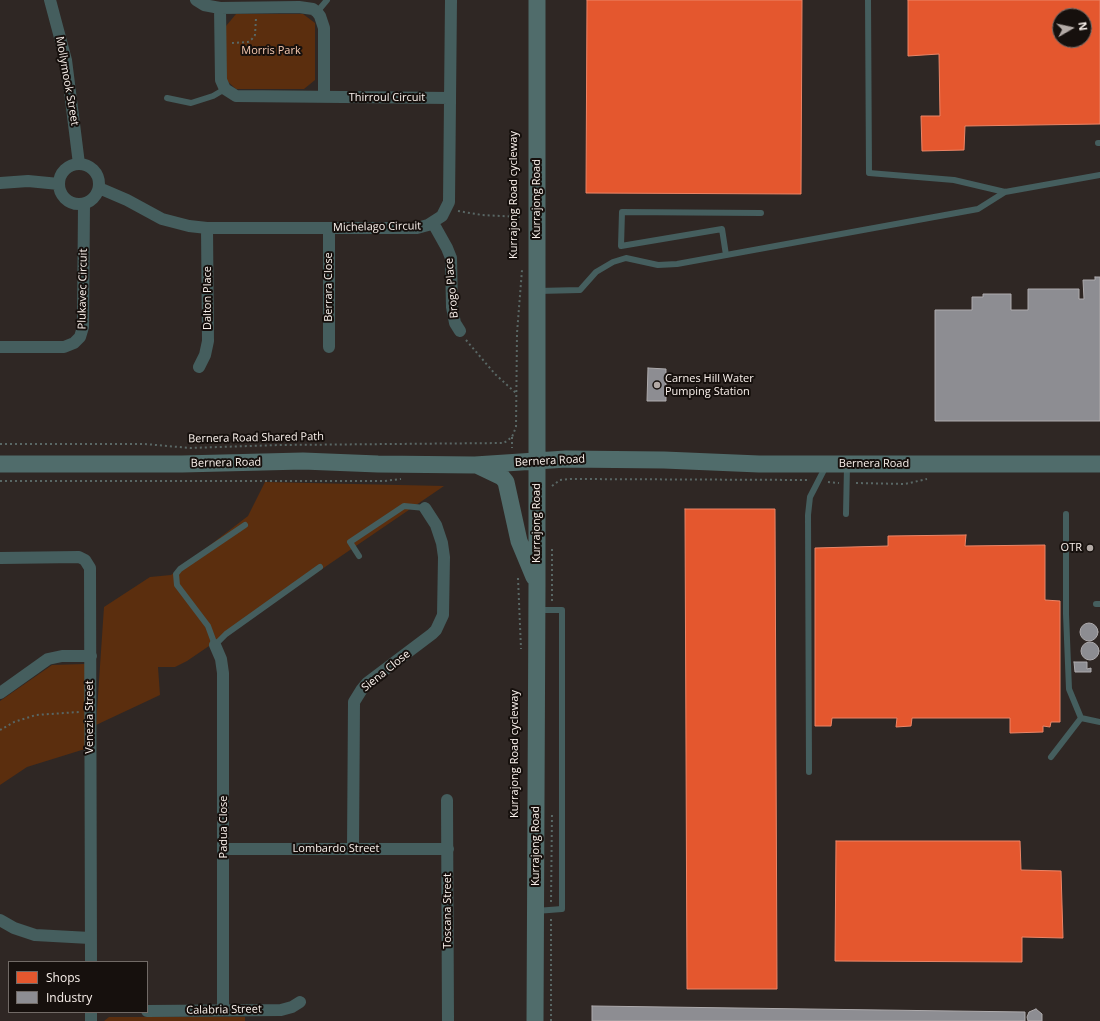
<!DOCTYPE html>
<style>
body{margin:0}
#map{position:relative;width:1100px;height:1021px;overflow:hidden;background:#2f2724;font-family:"Open Sans",sans-serif}
canvas{display:block}
.legend{position:absolute;left:8px;top:961px;width:140px;height:52px;box-sizing:border-box;background:#16100d;border:1px solid #716a66;margin:0;padding:5px 7px;list-style:none;font-size:12px;color:#faf1ec}
.legend li{display:flex;align-items:center;gap:8px;height:20px}
.legend b{width:20px;border:1px solid #716a66}
.north{position:absolute;left:1052px;top:8px;width:40px;height:40px;box-sizing:border-box;background:#16100d;border:1px solid #716a66;border-radius:50%;rotate:81deg;font-size:11px;font-weight:700;line-height:16px;text-align:center;color:#faf1ec}
.north::after{content:'';display:block;margin:auto;width:14px;height:18px;background:#b3aaa6;clip-path:polygon(50% 0,100% 100%,50% 72%,0 100%)}
</style>
<div id="map">
<canvas width="1100" height="1021"></canvas>
<ul class="legend">
<li><b style="height:11px;background:#e4572e"></b>Shops</li>
<li><b style="height:11px;background:#8d8d92"></b>Industry</li>
</ul>
<div class="north">N</div>
</div>
<script>
const c = document.querySelector('canvas').getContext('2d');
c.lineJoin = 'round';
function fillPath(path, color) {
  c.fillStyle = color;
  c.fill(path, 'evenodd');
}
function poly(rows) {
  const path = new Path2D();
  for (const r of rows) {
    if (r.length === 3) {
      path.moveTo(r[0] + r[2], r[1]);
      path.arc(r[0], r[1], r[2], 0, 2 * Math.PI);
      continue;
    }
    path.moveTo(r[0], r[1]);
    for (let i = 2; i < r.length; i += 2) path.lineTo(r[i], r[i + 1]);
  }
  return path;
}
function trace(path, color, width, dash) {
  c.strokeStyle = color;
  c.lineWidth = width;
  c.lineCap = dash ? 'butt' : 'round';
  c.setLineDash(dash || []);
  c.stroke(path);
}
function label(font, color, halo, rows, align = 'center') {
  c.font = font + ' "Open Sans",sans-serif';
  c.lineWidth = 4;
  c.setLineDash([]);
  c.textBaseline = 'middle';
  c.strokeStyle = halo;
  c.fillStyle = color;
  for (const [text, x, y, turn = 0] of rows) {
    c.save();
    c.translate(x, y);
    c.rotate((+turn || 0) * Math.PI / 180);
    c.textAlign = isNaN(turn) ? turn : align;
    if (halo) c.strokeText(text, 0, 0);
    c.fillText(text, 0, 0);
    c.restore();
  }
}
fillPath(poly([
 [236,14,303,14,315,23,315,80,304,89,236,89,226,80,226,26],
 [265,482,444,486,187,661,175,667,158,667,160,695,96,725,104,607,150,577,171,575,248,516],
 [85,664,85,749,27,767,0,785,0,701,52,665],
 [109,1017,245,1017,245,1021,104,1021]
]), '#5b2e0e');
const shops = poly([
 [587,0,802,0,801,194,586,193,587,0],
 [908,0,1100,0,1100,124,965,126,964,150,922,151,921,116,940,116,939,54,908,56,908,0],
 [1060,16,1084,16,1084,40,1060,40,1060,16],
 [685,509,775,509,777,989,687,989,685,509],
 [966,535,965,546,1045,545,1045,600,1060,601,1060,722,1051,722,1050,727,1043,726,1043,732,1010,733,1010,718,912,718,911,726,896,727,897,718,832,718,831,726,815,726,815,548,888,546,888,536,966,535],
 [836,841,1020,841,1021,870,1061,871,1063,938,1022,937,1022,962,835,961,836,841]
]);
fillPath(shops, '#e4572e');
trace(shops, '#eb8567', 1);
const industry = poly([
 [1095,277,1100,277,1100,421,935,421,935,310,972,310,972,297,983,297,983,294,1011,294,1011,310,1028,310,1028,289,1079,289,1079,299,1084,299,1083,280,1095,280,1095,277],
 [648,368,666,369,666,401,647,401,648,368],
 [1089,632,9],
 [1090,651,9],
 [1074,662,1087,662,1087,669,1091,668,1091,672,1075,672,1074,662],
 [592,1006,1025,1012,1025,1021,592,1021,592,1006],
 [1036,1009,1042,1014,1042,1021,1028,1021,1027,1017,1029,1012,1036,1009]
]);
fillPath(industry, '#8d8d92');
trace(industry, '#aeabad', 1);
trace(poly([
 [232,43,248,42,252,39,255,35,256,18],
 [458,211,482,215,522,217],
 [466,340,495,374,517,394],
 [512,437,512,448],
 [0,444,145,444,190,448,280,445,504,443,512,437,516,427,517,333,522,270],
 [0,481,384,481,401,479],
 [828,482,839,483],
 [856,483,905,484,927,479],
 [552,486,560,480,570,479,810,480],
 [552,549,552,602],
 [518,578,521,649],
 [0,730,14,722,36,715,79,712],
 [551,902,552,813],
 [551,1021,551,919]
]), '#596765', 2, [2, 3]);
trace(poly([
 [868,0,869,173,954,180,1005,192,1100,175],
 [317,12,327,0],
 [167,98,191,103,213,96,225,89],
 [1098,143,1100,143],
 [726,255,722,229,621,246,622,212,761,213],
 [538,291,580,290,596,272,613,262,626,258,658,265,677,264,978,209,1005,192],
 [846,514,847,466],
 [1066,514,1066,614,1069,689,1081,718,1100,722],
 [245,525,180,569,176,574,177,585,208,626,215,645,226,634,320,567],
 [359,556,350,542,404,506,425,508],
 [1096,604,1100,604],
 [1051,757,1081,718],
 [809,772,808,515,810,497,826,466],
 [536,911,562,909,562,610,538,610]
]), '#455e5e', 6);
trace(poly([
 [50,0,66,60,79,164],
 [196,0,204,5,220,8,299,7,313,9,317,12,320,16,324,28,324,97],
 [220,8,221,80,225,89,236,96,450,98],
 [79,184,20],
 [0,183,28,181,59,184],
 [99,188,127,200,162,219,189,226,207,228,417,228,428,225,442,216,449,202,451,0],
 [433,223,447,248,451,258,452,307,455,323,460,331],
 [0,347,64,347,74,343,80,337,83,327,84,204],
 [329,347,329,228],
 [199,367,205,355,208,341,207,228],
 [0,558,79,557,85,560,90,568,91,962],
 [215,645,221,659,223,673,223,1010],
 [0,693,48,659,62,656,91,656],
 [447,800,448,1021],
 [353,848,354,702,362,689,367,683,432,634,436,630,443,615,444,557,442,543,436,525,425,508],
 [224,849,448,849],
 [0,920,14,928,35,935,90,938],
 [147,1011,281,1010,292,1007,300,1002],
 [91,1021,91,1012]
]), '#455e5e', 12);
trace(poly([
 [0,464,182,464,303,461,378,464,475,465,566,459,664,460,759,464,1100,464],
 [479,466,502,477,506,482,519,541,534,577],
 [535,1021,537,584,537,0]
]), '#506c6b', 17);
for (const [x, y, r, color] of [
 [657,385,4,"#b3aaa6"],
 [1090,548,4,"#b3aaa6"]
]) {
  const dot = new Path2D();
  dot.arc(x, y, r, 0, 2 * Math.PI);
  c.fillStyle = color;
  c.fill(dot);
  trace(dot, '#16100d', 1.5);
}
label('11px', '#f7cab1', '#16100d', [
 ["Morris Park",271,51]
]);
label('11px', '#faf1ec', '#16100d', [
 ["Mollymook Street",67,81,80],
 ["Thirroul Circuit",387,98],
 ["Kurrajong Road cycleway",514,195,-90],
 ["Kurrajong Road",537,199,-90],
 ["Michelago Circuit",377,227,-1],
 ["Berrara Close",329,287,-90],
 ["Brogo Place",452,288,-95],
 ["Plukavec Circuit",83,289,-89],
 ["Dalton Place",208,298,-90],
 ["Bernera Road Shared Path",256,438,-1],
 ["Bernera Road",550,461,-3],
 ["Bernera Road",226,463,-1],
 ["Bernera Road",874,464],
 ["Kurrajong Road",537,523,-90],
 ["Siena Close",386,671,-39],
 ["Venezia Street",90,717,-90],
 ["Kurrajong Road cycleway",515,754,-90],
 ["Padua Close",224,827,-90],
 ["Kurrajong Road",536,846,-90],
 ["Lombardo Street",336,849],
 ["Toscana Street",448,911,-90],
 ["Calabria Street",224,1010,-1]
]);
label('11px', '#faf1ec', '#16100d', [
 ["Carnes Hill Water",665,379],
 ["Pumping Station",665,392],
 ["OTR",1082,548,"right"]
], 'left');
</script>
